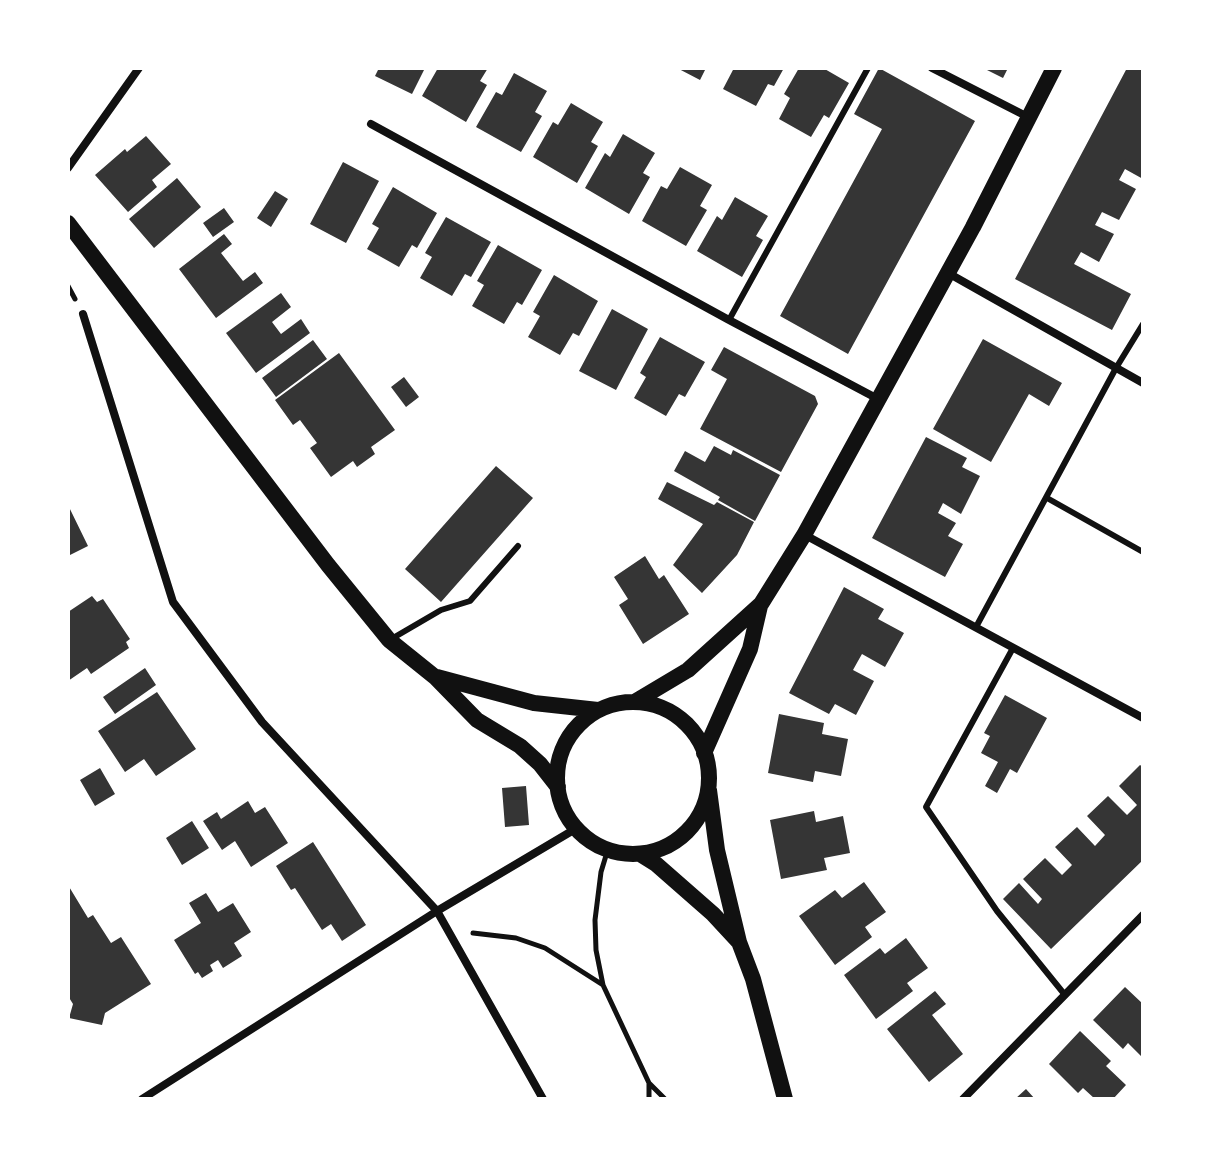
<!DOCTYPE html>
<style>
body{margin:0}
#map{position:relative;width:1211px;height:1167px;overflow:hidden;background:#fff;font-family:Overpass,sans-serif}
canvas{display:block}
.frame{position:absolute;inset:0;border:70px solid #fff;pointer-events:none}
</style>
<div id="map">
<canvas width="1211" height="1167"></canvas>
<div class="frame"></div>
</div>
<script>
const c = document.querySelector('canvas').getContext('2d');
c.lineJoin = 'round';
function fillPath(path, color) {
  c.fillStyle = color;
  c.fill(path, 'evenodd');
}
function poly(rows) {
  const path = new Path2D();
  for (const r of rows) {
    if (r.length === 3) {
      path.moveTo(r[0] + r[2], r[1]);
      path.arc(r[0], r[1], r[2], 0, 2 * Math.PI);
      continue;
    }
    path.moveTo(r[0], r[1]);
    for (let i = 2; i < r.length; i += 2) path.lineTo(r[i], r[i + 1]);
  }
  return path;
}
function trace(path, color, width, dash) {
  c.strokeStyle = color;
  c.lineWidth = width;
  c.lineCap = dash ? 'butt' : 'round';
  c.setLineDash(dash || []);
  c.stroke(path);
}
fillPath(poly([
 [379,68,425,68,412,94,375,76],
 [438,68,488,68,480,81,487,85,466,122,422,96],
 [677,68,706,68,700,80],
 [734,68,784,68,774,86,768,84,756,106,723,89],
 [799,68,823,68,849,83,829,118,824,115,811,137,779,119,790,98,784,94],
 [879,68,975,121,848,354,780,316,882,129,854,114],
 [983,68,1008,68,1003,78],
 [1127,68,1143,68,1141,139,1143,140,1143,179,1125,169,1119,180,1136,189,1119,220,1102,212,1095,225,1114,234,1099,262,1081,252,1074,264,1131,294,1112,330,1015,279],
 [514,73,547,91,535,112,542,116,521,152,476,127,496,92,502,95],
 [571,103,603,122,591,142,598,146,577,183,533,157,553,122,558,125],
 [623,134,655,153,643,173,650,177,629,214,585,188,605,153,610,157],
 [146,136,171,164,152,180,157,187,128,212,95,175,125,149,127,152],
 [343,162,379,181,346,243,310,224],
 [680,167,712,185,700,206,707,210,686,246,642,221,661,186,667,189],
 [177,178,201,207,154,248,129,219],
 [393,187,437,213,417,248,412,245,399,267,367,249,379,228,372,224],
 [275,191,288,199,271,227,257,218],
 [735,197,768,216,756,236,763,240,742,277,697,251,717,216,722,220],
 [224,208,234,222,213,237,203,223],
 [446,217,491,242,471,277,465,274,452,296,420,278,432,257,425,253],
 [224,234,232,244,221,253,243,281,255,272,263,283,216,318,179,269],
 [498,245,542,270,522,305,517,302,504,324,472,306,484,285,477,281],
 [554,275,598,301,579,336,573,333,560,355,528,337,540,316,533,312],
 [281,293,291,307,272,322,281,334,301,319,310,333,256,373,226,333],
 [612,309,648,329,616,390,579,371],
 [660,337,705,362,685,397,679,394,666,416,634,398,646,377,640,373],
 [983,339,1062,383,1049,406,1029,394,991,462,933,429],
 [313,340,327,359,276,397,262,378],
 [724,347,815,396,818,404,781,472,700,429,727,379,711,370],
 [339,353,395,430,371,447,375,454,357,467,353,461,331,477,310,448,317,443,300,420,293,425,275,400],
 [404,377,419,397,406,407,391,387],
 [926,437,967,458,962,467,980,476,961,514,943,503,938,513,956,523,948,536,963,544,945,577,872,538],
 [714,446,731,455,733,450,780,475,755,521,718,500,720,497,674,471,685,451,705,462],
 [496,466,533,498,441,602,405,569],
 [667,482,714,505,717,502,754,522,737,555,702,593,673,565,703,524,658,499],
 [68,505,88,546,68,556],
 [645,556,659,579,664,575,689,614,643,644,619,605,628,599,614,577],
 [844,587,884,609,878,619,904,633,885,667,862,654,858,661,853,670,874,681,856,715,835,704,829,714,789,693],
 [92,596,97,602,103,599,130,639,126,642,129,648,91,674,87,668,68,681,68,612],
 [145,668,156,685,115,714,103,697],
 [157,692,196,749,156,776,144,759,125,772,98,731],
 [1005,695,1047,718,1017,773,1010,769,997,793,985,786,998,762,981,753,990,736,984,733],
 [779,714,824,723,822,734,848,739,841,776,815,771,813,782,768,773],
 [1140,765,1143,767,1143,860,1051,949,1003,899,1019,883,1038,904,1042,899,1023,879,1045,858,1062,875,1072,865,1055,847,1077,827,1095,846,1105,835,1087,816,1108,796,1127,815,1137,805,1119,786],
 [100,768,115,794,95,806,80,780],
 [526,786,529,825,505,827,502,788],
 [248,801,255,813,265,807,288,843,251,867,235,841,222,850,203,821,217,812,221,819],
 [814,811,816,822,843,816,850,853,824,858,827,870,781,879,770,820],
 [192,821,209,848,182,865,166,838],
 [313,842,366,925,342,941,331,924,322,930,295,888,291,890,276,866],
 [864,882,886,912,865,927,872,937,835,965,799,916,835,890,842,898],
 [68,885,88,918,93,915,111,943,121,937,151,984,105,1013,102,1025,69,1018,73,1004,68,996],
 [206,893,218,912,233,903,251,932,234,943,242,956,223,968,218,960,210,965,213,971,202,978,198,972,195,974,174,940,201,923,189,903],
 [906,938,928,968,907,983,913,991,876,1019,844,975,880,948,885,954],
 [1125,987,1143,1004,1143,1058,1128,1043,1123,1049,1093,1020],
 [935,991,946,1004,932,1015,963,1054,929,1082,887,1029],
 [1080,1031,1111,1061,1106,1066,1126,1085,1113,1099,1095,1099,1083,1088,1078,1093,1049,1064],
 [1026,1089,1035,1099,1015,1099]
]), '#353535');
trace(poly([
 [68,286,75,299],
 [473,933,516,938,545,948,603,985,649,1083,649,1099],
 [603,985,596,950,595,920,601,872,608,849],
 [650,1084,665,1099]
]), '#111', 5);
trace(poly([
 [729,320,868,68],
 [1047,498,1143,552],
 [976,627,1116,368,1143,324],
 [393,638,441,610,470,601,518,546],
 [1013,648,926,807,997,911,1065,995]
]), '#111', 6);
trace(poly([
 [932,68,1028,117],
 [371,124,729,320,878,399],
 [68,168,139,68],
 [948,273,1143,383],
 [83,314,173,602,262,722,437,911,543,1099],
 [805,535,1143,718],
 [142,1099,437,911,577,828],
 [963,1099,1143,915]
]), '#111', 8);
trace(poly([
 [68,223,328,565,389,640,435,677,477,720,520,746,540,764,558,787],
 [437,677,534,703,598,710],
 [636,701,688,670,761,604,804,535,973,227,1054,68],
 [633,778,76],
 [704,753,750,649,760,606],
 [709,790,717,850,739,942,753,979,785,1099],
 [640,854,656,864,713,914,738,941]
]), '#111', 16);
</script>
